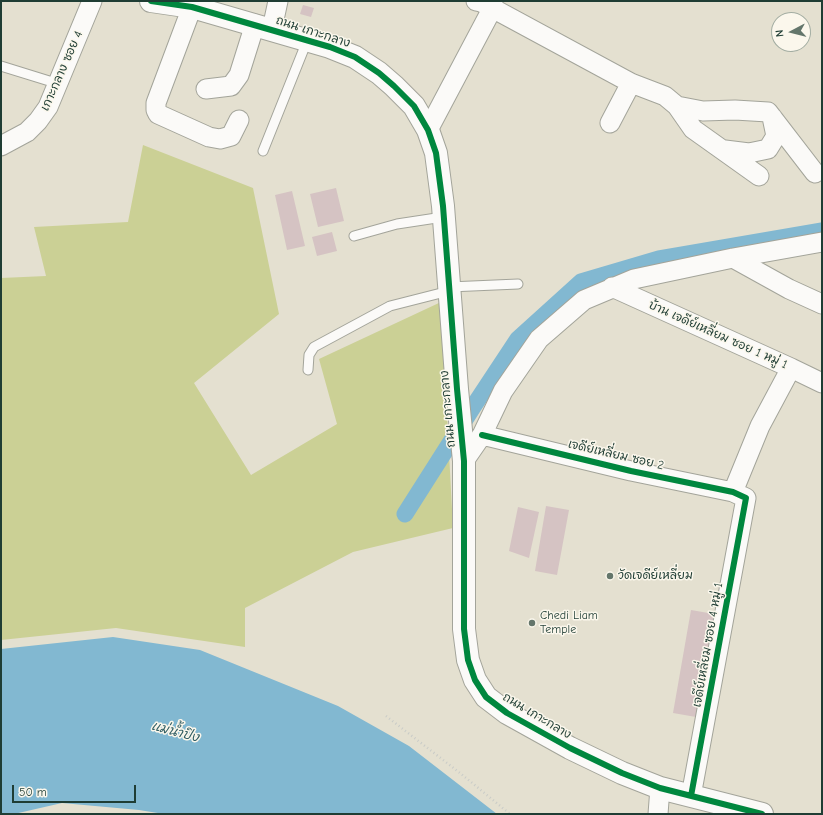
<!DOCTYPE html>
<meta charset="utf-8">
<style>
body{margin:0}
#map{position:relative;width:823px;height:815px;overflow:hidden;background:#e4e0d0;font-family:"Comic Neue",sans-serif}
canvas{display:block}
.frame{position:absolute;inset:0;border:2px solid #1f3d34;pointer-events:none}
.north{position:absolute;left:771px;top:12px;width:40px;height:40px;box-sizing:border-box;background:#fbf7ec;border:1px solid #a3ada2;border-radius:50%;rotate:263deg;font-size:11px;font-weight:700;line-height:16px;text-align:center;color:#1f3d34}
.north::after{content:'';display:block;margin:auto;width:14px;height:18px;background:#64766b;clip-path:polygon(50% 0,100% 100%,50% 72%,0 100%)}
.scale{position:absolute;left:12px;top:785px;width:124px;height:18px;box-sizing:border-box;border:2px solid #1f3d34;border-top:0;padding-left:5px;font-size:12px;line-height:14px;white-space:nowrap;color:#1f3d34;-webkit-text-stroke:3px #fbf7ec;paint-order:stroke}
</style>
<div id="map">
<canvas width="823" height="815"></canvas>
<div class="frame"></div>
<div class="north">N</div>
<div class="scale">50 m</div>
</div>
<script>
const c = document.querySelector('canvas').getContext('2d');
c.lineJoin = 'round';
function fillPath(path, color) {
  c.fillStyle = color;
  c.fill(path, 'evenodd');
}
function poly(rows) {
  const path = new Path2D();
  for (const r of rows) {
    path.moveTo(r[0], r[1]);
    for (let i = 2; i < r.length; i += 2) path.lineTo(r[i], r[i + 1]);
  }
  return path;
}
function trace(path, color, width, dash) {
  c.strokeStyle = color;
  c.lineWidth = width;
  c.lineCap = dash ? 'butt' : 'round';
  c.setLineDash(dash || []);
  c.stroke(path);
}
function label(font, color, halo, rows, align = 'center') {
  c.font = font + ' "Comic Neue","Playpen Sans Thai",sans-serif';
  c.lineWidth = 3;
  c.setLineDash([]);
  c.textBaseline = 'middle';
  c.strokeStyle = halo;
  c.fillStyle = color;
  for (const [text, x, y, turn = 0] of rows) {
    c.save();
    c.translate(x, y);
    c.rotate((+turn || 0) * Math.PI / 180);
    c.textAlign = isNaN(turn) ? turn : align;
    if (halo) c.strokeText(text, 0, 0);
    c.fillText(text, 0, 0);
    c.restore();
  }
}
fillPath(poly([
 [143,145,253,188,279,314,194,383,251,475,337,424,319,359,441,302,453,528,353,552,245,608,245,647,116,628,1,640,1,278,46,276,34,227,128,222]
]), '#cbd095');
fillPath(poly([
 [113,637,200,650,338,706,409,746,497,814,164,814,139,810,62,803,14,814,1,814,1,649]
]), '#82b8d1');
trace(poly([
 [405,514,473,407,518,339,581,282,659,259,822,231]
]), '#82b8d1', 17);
fillPath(poly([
 [303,5,314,8,311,17,300,14],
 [336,188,344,221,318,227,310,194],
 [292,191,305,246,287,250,275,195],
 [332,232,337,251,317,256,312,237],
 [546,506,569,510,557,575,535,571],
 [518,507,539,512,529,558,509,551],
 [691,610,714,614,696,717,673,713]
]), '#d5c3c3');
const service = poly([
 [1,66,59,84],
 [263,151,307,41],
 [354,236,397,224,443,217],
 [449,287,518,284],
 [308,370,309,355,314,347,390,306,449,291]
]);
const minor = poly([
 [476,1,481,2,631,83,665,96,677,106,693,129,759,176],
 [192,7,156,103,156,110,158,114,209,137,220,139,231,136,239,120],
 [272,29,278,1],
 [206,89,231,86,239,75,255,24],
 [677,106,703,111,735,110,768,112,815,173],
 [610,123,631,83],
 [428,130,492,9,493,1],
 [1,146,27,132,38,121,48,107,92,1],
 [725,150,749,153,768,149,776,136,772,117],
 [733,258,789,289,822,304],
 [612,287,791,368,822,383],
 [482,435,631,471,733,492,746,498,691,796],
 [464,461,482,435,503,391,539,339,584,300,634,279,733,258,822,242],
 [733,492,760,426,791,368],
 [658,814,660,788]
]);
const tertiary = poly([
 [151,1,192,7,330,47,355,57,379,73,394,86,414,106,428,130,436,153,443,206,457,389,464,461,464,629,468,660,475,680,486,697,507,713,570,748,622,773,660,788,762,814]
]);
trace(service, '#a3a49a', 11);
trace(minor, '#a3a49a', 21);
trace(tertiary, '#a3a49a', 24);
trace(poly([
 [386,716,460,773,510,814]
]), '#c9cbc7', 2.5, [1, 3]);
trace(service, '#fbfaf8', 9);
trace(minor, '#fbfaf8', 19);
trace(tertiary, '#fbfaf8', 22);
trace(poly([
 [151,1,192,7,330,47,355,57,379,73,394,86,414,106,428,130,436,153,443,206,457,389,464,461,464,629,468,660,475,680,486,697,507,713,570,748,622,773,660,788,762,814],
 [482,435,631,471,733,492,746,498,691,796]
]), '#00873e', 6);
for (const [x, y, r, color] of [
 [610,576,4,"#64766b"],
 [532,623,4,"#64766b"]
]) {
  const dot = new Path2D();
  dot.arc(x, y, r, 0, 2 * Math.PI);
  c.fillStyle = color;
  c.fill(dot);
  trace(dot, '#fbf7ec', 1.5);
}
label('12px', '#1f3d34', '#fbf7ec', [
 ["ถนน เกาะกลาง",313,32,18],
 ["เกาะกลาง ซอย 4",62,71,-66],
 ["บ้าน เจดีย์เหลี่ยม ซอย 1 หมู่ 1",718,335,24],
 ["ถนน เกาะกลาง",448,409,-95],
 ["เจดีย์เหลี่ยม ซอย 2",616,455,13],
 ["เจดีย์เหลี่ยม ซอย 4 หมู่ 1",708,645,-80],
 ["ถนน เกาะกลาง",537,716,31]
]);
label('12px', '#1f3d34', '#fbf7ec', [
 ["วัดเจดีย์เหลี่ยม",618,576],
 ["Chedi Liam",540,616],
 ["Temple",540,630]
], 'left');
label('italic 13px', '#305d63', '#fbf7ec', [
 ["แม่น้ำปิง",175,732,15]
]);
</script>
